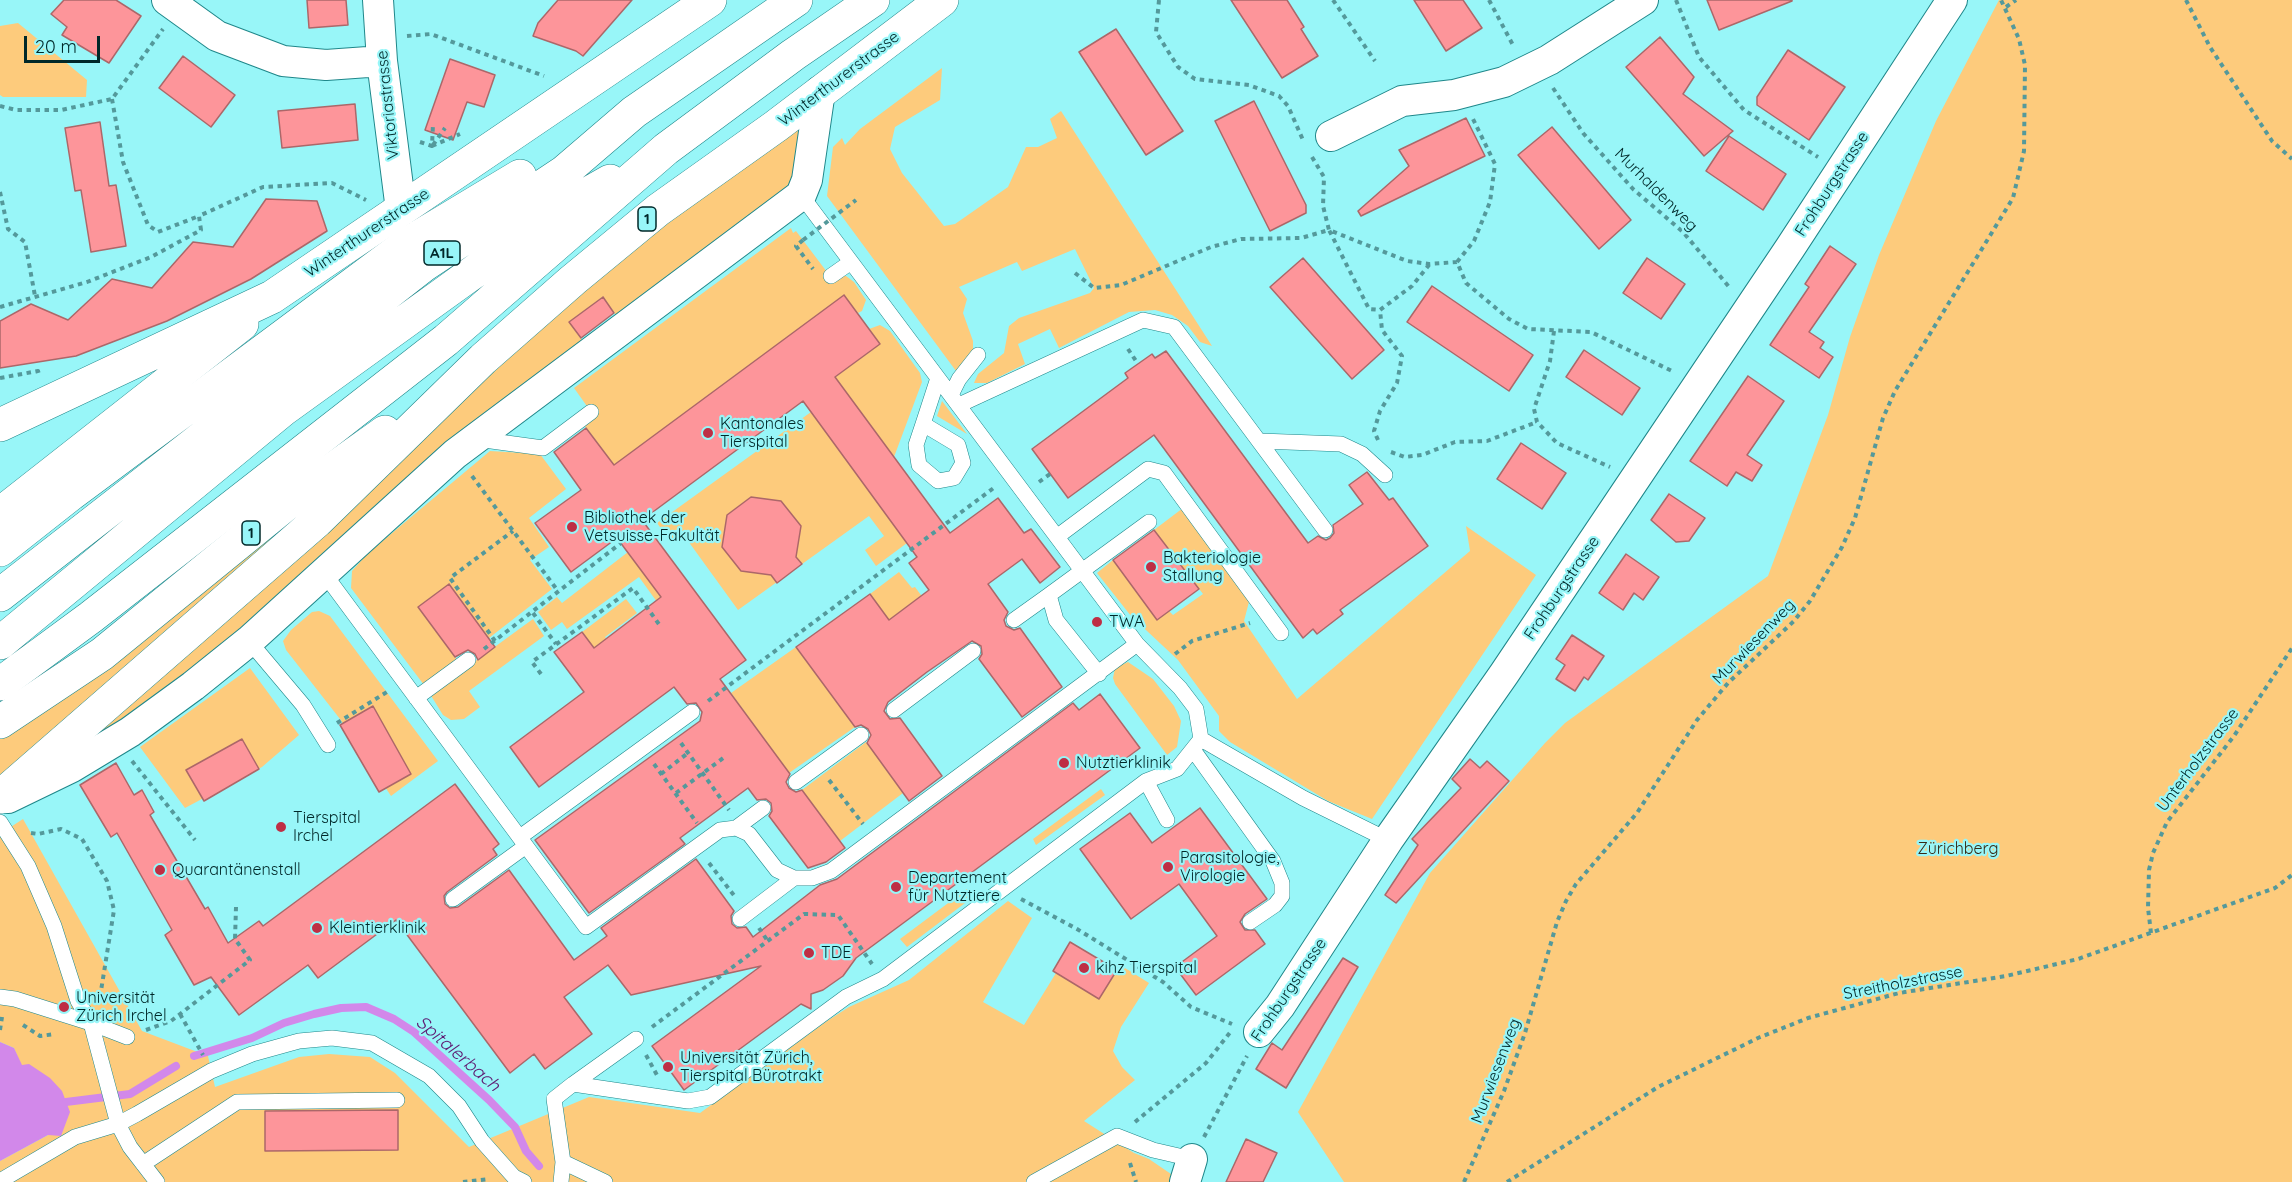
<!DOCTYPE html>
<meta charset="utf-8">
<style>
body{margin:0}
#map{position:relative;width:2292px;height:1182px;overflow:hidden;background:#98f6f8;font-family:Quicksand,sans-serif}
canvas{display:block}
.scale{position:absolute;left:24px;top:36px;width:76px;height:27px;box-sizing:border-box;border:3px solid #002829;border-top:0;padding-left:8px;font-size:18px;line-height:21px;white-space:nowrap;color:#002829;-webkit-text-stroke:4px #98f6f8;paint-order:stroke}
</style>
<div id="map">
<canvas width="2292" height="1182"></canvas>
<div class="scale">20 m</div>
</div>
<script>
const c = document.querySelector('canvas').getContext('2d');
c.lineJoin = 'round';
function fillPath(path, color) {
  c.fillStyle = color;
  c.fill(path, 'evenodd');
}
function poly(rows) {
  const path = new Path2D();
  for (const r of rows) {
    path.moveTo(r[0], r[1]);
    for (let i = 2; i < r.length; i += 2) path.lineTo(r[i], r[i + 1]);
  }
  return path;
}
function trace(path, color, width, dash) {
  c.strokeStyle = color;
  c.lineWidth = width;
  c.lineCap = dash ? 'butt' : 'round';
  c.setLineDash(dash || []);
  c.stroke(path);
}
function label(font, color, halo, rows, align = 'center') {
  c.font = font + ' Quicksand,sans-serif';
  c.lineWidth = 4.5;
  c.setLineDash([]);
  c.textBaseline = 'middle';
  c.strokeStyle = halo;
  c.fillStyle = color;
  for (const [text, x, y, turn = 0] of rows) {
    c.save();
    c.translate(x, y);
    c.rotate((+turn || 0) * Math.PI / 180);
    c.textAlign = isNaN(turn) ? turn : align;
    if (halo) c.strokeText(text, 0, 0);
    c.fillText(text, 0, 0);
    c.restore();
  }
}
fillPath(poly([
 [1999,0,2292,0,2292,1182,1344,1182,1298,1112,1430,873,1545,743,1565,723,1768,576,1828,415,1850,337,1879,255,1936,121],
 [18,23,87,80,86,97,3,97,0,95,0,26],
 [942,68,940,100,895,127,890,149,902,173,944,226,955,224,1008,187,1026,147,1038,147,1057,138,1050,119,1061,111,1212,346,1200,342,1188,326,1172,315,1155,310,1129,312,1059,348,1050,329,1018,344,1025,364,987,383,974,383,978,374,1004,353,1009,326,1019,318,1090,293,1094,288,1075,249,1022,271,1017,262,959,287,967,299,963,313,973,341,973,350,956,371,827,196,833,147,842,138,845,145,860,129],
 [800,125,795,165,787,193,616,315,603,297,569,322,582,340,577,352,235,641,104,738,100,730,575,298,663,225],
 [791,228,793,233,796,231,833,280,840,276,846,276,854,282,866,300,862,311,858,313,844,296,614,465,579,418,589,409,574,388],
 [880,325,890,331,920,373,922,382,894,457,835,377,880,344,869,329],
 [942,401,967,434,937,416],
 [811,412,907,543,876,566,865,550,884,536,869,516,738,610,683,534,671,542,657,523],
 [490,451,540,454,566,489,529,518,549,547,530,560,552,589,489,638,449,584,418,607,458,661,424,685,351,588,352,571,367,554],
 [1183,508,1250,598,1244,621,1297,699,1470,551,1466,526,1536,575,1372,819,1328,801,1230,742,1219,731,1219,716,1178,660,1131,616,1097,573,1113,560,1157,620,1169,611,1173,615,1203,594,1154,530],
 [300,509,308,514,0,780,0,734],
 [628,552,679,622,607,666,582,632,626,599,637,613,605,637,615,651,670,620,639,577,567,629,562,622,551,630,538,612,557,597,562,603],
 [899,572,912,588,915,587,955,641,904,609,889,620,870,594],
 [319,611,330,616,438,761,391,796,340,719,286,650,283,641,291,630,312,612],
 [533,619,544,636,469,691,480,707,464,719,451,720,443,715,430,694],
 [796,647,855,727,789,773,731,693],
 [1128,662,1153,679,1174,706,1181,721,1177,747,1167,755,1115,684,1113,678,1115,668],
 [250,668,299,735,262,767,185,808,140,747],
 [866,742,903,793,840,841,802,790],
 [1101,789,1105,795,1036,845,1033,839],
 [23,819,142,1031,208,1056,215,1087,299,1057,329,1054,370,1057,395,1073,469,1147,589,1097,700,1113,827,1021,849,1007,909,980,1008,901,1032,918,983,1002,1024,1025,1056,973,1120,974,1125,968,1149,983,1121,1027,1113,1051,1122,1067,1135,1080,1084,1121,1134,1153,1149,1159,1171,1174,1177,1182,0,1182,0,1161,48,1135,14,1048,0,1042,0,834],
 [967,889,973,897,907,947,900,939]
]), '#fdcb7c');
fillPath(poly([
 [0,1042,14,1048,22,1065,29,1064,50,1078,62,1091,70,1112,61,1136,48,1135,0,1161]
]), '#d288ea');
trace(poly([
 [194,1056,252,1038,284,1023,314,1014,341,1008,366,1007,394,1019,414,1032,489,1100,515,1127,526,1151,539,1166],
 [66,1102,130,1094,176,1066]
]), '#d288ea', 8);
const building = poly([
 [64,0,116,0,141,16,109,63,62,35,67,27,51,14,64,0],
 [307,0,346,0,348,25,309,28,307,0],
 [558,0,632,0,583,56,576,51,533,36,538,23,558,0],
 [1231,0,1287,0,1304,27,1301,29,1318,56,1282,78,1231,0],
 [1414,0,1463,0,1482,28,1446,51,1414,0],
 [1707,0,1792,0,1792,1,1719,30,1707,0],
 [1116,29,1183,131,1146,155,1079,52,1116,29],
 [1660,37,1694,77,1683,94,1733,131,1704,156,1626,67,1660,37],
 [1788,50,1845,87,1809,140,1757,105,1757,97,1788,50],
 [183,56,235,95,211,127,159,88,183,56],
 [450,59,495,75,484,107,467,102,453,140,425,130,450,59],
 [1254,101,1306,205,1306,213,1270,231,1215,121,1254,101],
 [355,104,358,140,282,148,278,111,355,104],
 [1466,118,1485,156,1361,216,1358,211,1409,166,1399,150,1466,118],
 [100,122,109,186,116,185,126,246,91,252,81,190,75,191,65,128,100,122],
 [1552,127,1631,220,1599,249,1518,155,1552,127],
 [1729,136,1786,174,1763,210,1706,171,1729,136],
 [266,199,317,201,327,231,251,279,167,321,76,356,0,368,0,321,31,304,68,320,112,279,152,288,193,242,233,247,266,199],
 [1830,246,1856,264,1809,332,1824,342,1820,348,1833,357,1819,378,1770,345,1809,287,1805,284,1830,246],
 [1303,258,1384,350,1352,379,1270,287,1303,258],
 [1647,258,1685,284,1661,319,1623,293,1647,258],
 [1432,286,1533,355,1509,391,1407,322,1432,286],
 [844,295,880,344,835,377,950,533,998,498,1024,533,1031,529,1060,567,1040,583,1022,559,988,584,1008,612,1004,620,1006,626,1014,630,1020,628,1062,687,1022,717,979,659,982,654,981,646,972,641,927,672,888,702,884,711,890,719,900,718,942,776,909,801,867,743,871,735,868,729,861,725,855,727,796,647,870,594,889,620,929,590,909,563,917,557,803,401,642,520,746,660,720,679,790,774,786,782,789,788,796,792,802,790,845,848,826,862,808,868,769,816,772,811,771,803,766,799,757,800,748,788,680,838,685,844,589,913,535,840,700,721,702,712,696,703,687,704,674,687,539,787,510,747,584,692,554,652,582,632,594,648,661,597,617,538,571,572,535,523,581,490,554,452,586,428,614,465,844,295],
 [603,297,614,313,581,338,569,322,603,297],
 [1584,350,1640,388,1622,415,1566,377,1584,350],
 [1166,351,1308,543,1318,536,1326,540,1330,538,1334,533,1333,525,1363,504,1349,485,1367,472,1389,500,1393,498,1428,546,1340,610,1343,614,1317,634,1313,629,1303,638,1154,435,1068,498,1032,449,1128,378,1125,373,1152,354,1155,358,1166,351],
 [1748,376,1784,401,1747,455,1762,465,1752,481,1736,472,1727,486,1690,461,1748,376],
 [1521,443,1566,473,1542,509,1497,479,1521,443],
 [1669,494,1705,518,1689,541,1676,542,1651,520,1669,494],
 [751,497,781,501,801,526,796,557,802,564,777,583,771,575,741,571,722,547,727,515,751,497],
 [1154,530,1199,589,1157,620,1113,560,1154,530],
 [1626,554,1659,577,1643,600,1634,593,1623,610,1599,593,1626,554],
 [449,584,495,647,478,660,475,654,468,650,455,657,418,607,449,584],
 [1572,635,1604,656,1588,680,1584,677,1575,691,1556,679,1565,665,1556,659,1572,635],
 [1100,694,1140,748,856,958,843,976,823,990,811,994,811,1009,801,1004,684,1090,652,1046,761,966,631,995,608,965,564,997,592,1034,545,1069,534,1054,510,1073,396,920,318,978,308,965,239,1015,211,977,194,985,165,935,172,930,117,833,111,837,80,785,116,763,134,795,142,790,154,812,150,815,205,909,208,907,228,943,259,921,263,926,455,784,499,844,493,849,497,855,447,892,444,896,445,904,450,908,458,907,509,870,574,960,607,936,601,928,696,859,734,911,731,916,732,924,737,928,746,927,753,937,820,885,837,879,1073,703,1079,710,1100,694],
 [373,706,411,774,379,792,340,725,373,706],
 [242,739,259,769,204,801,186,770,242,739],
 [1470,759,1480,768,1487,761,1509,781,1396,903,1385,895,1418,845,1412,839,1461,788,1452,779,1470,759],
 [1200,808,1267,899,1245,914,1240,922,1245,930,1255,930,1265,944,1196,995,1175,967,1217,936,1179,884,1131,919,1080,849,1130,813,1152,843,1200,808],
 [1070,942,1117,970,1099,999,1053,971,1070,942],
 [1343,958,1358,967,1286,1088,1256,1069,1272,1043,1282,1050,1343,958],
 [398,1110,398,1150,265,1151,265,1111,398,1110],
 [1246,1139,1277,1153,1263,1182,1226,1182,1246,1139]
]);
fillPath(building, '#fd959a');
trace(building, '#ac6769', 1.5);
const service = poly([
 [831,276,851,262],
 [951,395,959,379,978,355],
 [959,405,1143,320,1174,327,1325,530],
 [923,424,958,445,963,463,954,478,938,481,919,465,916,445,923,424,938,378],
 [477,439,543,448,591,412],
 [1260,441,1341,444,1362,454,1385,475],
 [1058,536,1148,469,1164,473,1281,633],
 [323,572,586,927,720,830,736,828,749,834,777,870,794,878,812,878,831,871,1137,644],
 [1014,620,1049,595],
 [249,641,303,705,328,745],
 [1099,674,1056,620,1049,595,1149,522],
 [416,698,468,660],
 [894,710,973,651],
 [1201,739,1303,798,1388,840],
 [1194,751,1273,861,1282,883,1282,896,1275,905,1250,922],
 [1146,781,1167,820],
 [796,782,861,735],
 [0,822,28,866,54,926,78,1001,91,1023,118,1124,130,1147,157,1182],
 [736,828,763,808],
 [520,837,692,712],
 [453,899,526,846],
 [740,919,794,878],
 [0,997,15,999,91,1023,127,1037],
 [636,1039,573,1084,688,1101,710,1097,846,997,883,979,1146,781,1177,769,1201,739,1196,709,1180,688,1137,644,801,195],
 [563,1162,605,1182],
 [143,1164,237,1102,397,1100],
 [0,1181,75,1137,118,1124,137,1114,211,1071,252,1054,299,1041,332,1038,372,1043,429,1076,459,1106,482,1141,514,1177,524,1182],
 [561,1182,563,1162,554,1099,573,1084],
 [1034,1182,1117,1136,1153,1150,1192,1159]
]);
const minor = poly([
 [167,0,217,36,283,61,326,65,382,61],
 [378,0,382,61,401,210],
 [1331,136,1402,101,1454,95,1504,82,1549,60,1643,0],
 [8,798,72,767,130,732,193,686,249,641,455,454,801,195,807,180,820,91],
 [1259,1032,1280,1006,1388,840,1504,674,1790,248,1952,0],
 [1185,1182,1192,1159]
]);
const primary = poly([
 [0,425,272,297,710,0],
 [0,514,242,324],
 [0,722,102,654,301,492,385,432],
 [0,797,317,521,483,359,573,280,658,210,776,126,942,0]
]);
const motorway = poly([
 [0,550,71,494,407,244,520,176],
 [0,595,424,265,564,172,634,112,796,0],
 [0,643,284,409,561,209,610,181],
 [0,684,91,617,446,340,666,149,793,55,873,0]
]);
trace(service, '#1f878a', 16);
trace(minor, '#1f878a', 32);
trace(primary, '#1f878a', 34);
trace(motorway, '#1f878a', 34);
trace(poly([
 [1159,0,1156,32,1178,67,1195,79,1249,85,1279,96,1288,106,1303,140],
 [1333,0,1375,61],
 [1489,0,1514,47],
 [1676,0,1699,57,1744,110,1818,157],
 [2186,0,2210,47,2272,141,2292,159],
 [2006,7,2016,0],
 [407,36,431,34,544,76],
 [1553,88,1583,133,1633,189,1683,232,1730,288],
 [112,99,123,162,148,225,158,232,199,216],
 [0,106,16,110,61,110,112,99,163,29],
 [420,142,432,146,433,124],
 [433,145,445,128],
 [432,146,460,134],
 [1312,157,1324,177,1323,206,1329,230,1407,261,1429,264,1457,262,1466,283,1509,319,1528,329,1591,332,1674,372],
 [0,192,8,229,25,242,35,296],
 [803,240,796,246,813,269],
 [1457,262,1474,241,1490,202,1495,164,1473,119],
 [1075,273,1094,288,1121,285,1211,247,1241,239,1301,238,1329,230,1369,309,1380,310,1412,286,1429,265],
 [0,307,87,282,151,257,201,230,199,216,263,187,332,183,366,200],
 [1554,331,1550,361,1534,409,1537,422,1557,443,1610,467],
 [1128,349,1138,364],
 [0,378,38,371,39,374],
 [1378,440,1374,431,1380,411,1397,383,1402,356,1382,330,1380,310],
 [1391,452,1405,457,1422,455,1455,442,1487,441,1537,422],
 [472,476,558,591],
 [1039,482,1050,474],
 [533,613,556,644],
 [495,641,450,578,513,531],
 [484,649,621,543],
 [1175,654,1192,641,1250,623],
 [541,674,532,662,633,588,661,627],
 [708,701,995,487],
 [337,723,387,692],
 [681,743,729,810],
 [132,761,195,840],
 [654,764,697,823],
 [661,774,688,753],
 [829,780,863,824],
 [676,793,726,756],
 [31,833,38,834,61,829,82,839,107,881,114,910,100,997],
 [709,863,736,898],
 [1021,899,1077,929,1163,982,1191,1007,1232,1024],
 [759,928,767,940],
 [2151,933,2148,908,2149,870,2153,853,2167,822,2234,736,2292,648],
 [180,1014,203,1055],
 [23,1025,40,1036,55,1034],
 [652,1027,804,914,838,915,872,964],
 [0,1030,2,1017],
 [146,1030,171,1021,250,960,235,939,236,907],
 [646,1055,658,1077],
 [1135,1122,1206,1063,1232,1030],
 [1204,1137,1247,1056],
 [1130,1163,1136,1182],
 [463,1182,489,1179],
 [1464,1182,1504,1091,1525,1033,1557,922,1566,901,1576,884,1637,813,1697,720,1728,683,1794,621,1810,601,1842,547,1855,518,1883,418,1895,391,2013,198,2024,151,2025,65,2019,39,2001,0],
 [1507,1182,1658,1087,1758,1038,1808,1018,1899,993,2006,976,2078,959,2275,888,2292,875]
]), '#54999b', 4, [4.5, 4.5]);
trace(service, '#fff', 15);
trace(minor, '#fff', 30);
trace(primary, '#fff', 33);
trace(motorway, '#fff', 33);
trace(poly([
 [803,240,856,200]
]), '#54999b', 4, [4.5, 4.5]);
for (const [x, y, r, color] of [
 [708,433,6,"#be2e44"],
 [572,527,6,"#be2e44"],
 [1151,567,6,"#be2e44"],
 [1097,622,6,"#be2e44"],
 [1064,763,6,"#be2e44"],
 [281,827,6,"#be2e44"],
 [1168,867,6,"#be2e44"],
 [160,870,6,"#be2e44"],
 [896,887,6,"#be2e44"],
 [317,928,6,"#be2e44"],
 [809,953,6,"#be2e44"],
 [1084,968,6,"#be2e44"],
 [64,1007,6,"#be2e44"],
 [668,1067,6,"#be2e44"]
]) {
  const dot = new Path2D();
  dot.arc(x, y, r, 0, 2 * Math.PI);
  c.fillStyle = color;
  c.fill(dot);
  trace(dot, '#98f6f8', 2);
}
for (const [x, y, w] of [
 [647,219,18],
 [442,253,36],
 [251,533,18]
]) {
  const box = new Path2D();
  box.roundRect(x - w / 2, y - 12, w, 24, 4.5);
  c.fillStyle = '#98f6f8';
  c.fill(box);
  trace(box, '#002829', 1.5);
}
label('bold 15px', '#002829', null, [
 ["1",647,219],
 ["A1L",442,253],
 ["1",251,533]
]);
label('16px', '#002829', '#98f6f8', [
 ["Winterthurerstrasse",839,79,-37],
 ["Viktoriastrasse",388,105,-96],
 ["Frohburgstrasse",1832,184,-57],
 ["Murhaldenweg",1656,190,45],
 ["Winterthurerstrasse",367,233,-34],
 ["Frohburgstrasse",1562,588,-56],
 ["Murwiesenweg",1754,642,-46],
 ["Unterholzstrasse",2198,760,-53],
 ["Streitholzstrasse",1903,983,-11],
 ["Frohburgstrasse",1289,990,-56],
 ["Murwiesenweg",1496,1071,-69]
]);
label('16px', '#002829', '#98f6f8', [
 ["Kantonales",720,424],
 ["Tierspital",720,442],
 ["Bibliothek der",584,518],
 ["Vetsuisse-Fakultät",584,536],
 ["Bakteriologie",1163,558],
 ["Stallung",1163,576],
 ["TWA",1109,622],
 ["Nutztierklinik",1076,763],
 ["Tierspital",293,818],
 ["Irchel",293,836],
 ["Parasitologie,",1180,858],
 ["Virologie",1180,876],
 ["Quarantänenstall",172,870],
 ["Departement",908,878],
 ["für Nutztiere",908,896],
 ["Kleintierklinik",329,928],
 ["TDE",821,953],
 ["kihz Tierspital",1096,968],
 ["Universität",76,998],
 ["Zürich Irchel",76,1016],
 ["Universität Zürich,",680,1058],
 ["Tierspital Bürotrakt",680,1076]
], 'left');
label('16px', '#372a16', '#98f6f8', [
 ["Zürichberg",1958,849]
]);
label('italic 18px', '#5e1a71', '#98f6f8', [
 ["Spitalerbach",458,1054,41]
]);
</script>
